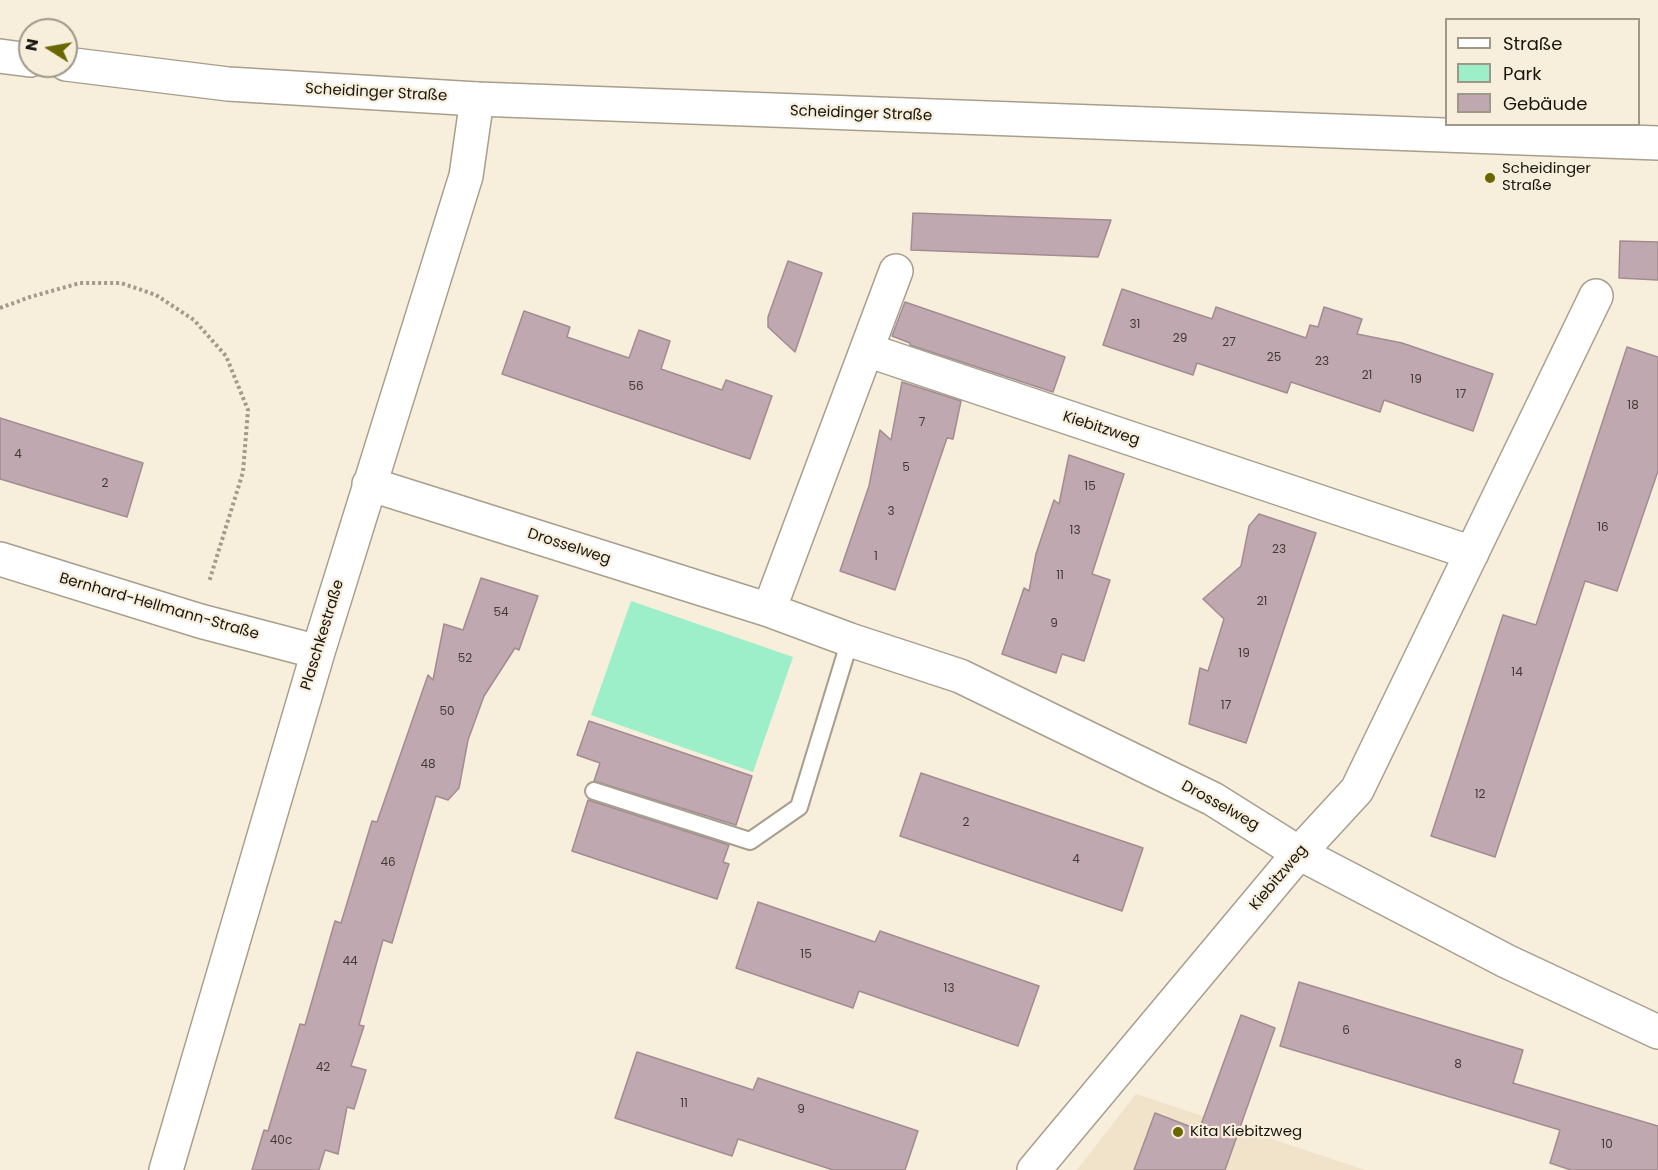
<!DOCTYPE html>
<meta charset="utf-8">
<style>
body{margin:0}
#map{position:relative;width:1658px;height:1170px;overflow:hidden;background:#f7eedb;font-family:Poppins,sans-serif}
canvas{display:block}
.legend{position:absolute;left:1445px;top:18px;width:195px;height:108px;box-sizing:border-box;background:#f7eedb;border:2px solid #9e9889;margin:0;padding:8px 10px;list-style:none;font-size:18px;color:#19160f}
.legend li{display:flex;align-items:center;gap:12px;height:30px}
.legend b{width:30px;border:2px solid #9e9889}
.north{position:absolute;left:18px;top:18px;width:60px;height:60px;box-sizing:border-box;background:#f7eedb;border:2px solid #9e9889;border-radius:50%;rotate:281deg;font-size:16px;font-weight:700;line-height:24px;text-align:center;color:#19160f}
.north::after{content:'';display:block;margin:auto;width:21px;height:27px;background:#6a6600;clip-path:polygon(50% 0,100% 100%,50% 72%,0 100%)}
</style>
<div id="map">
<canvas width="1658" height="1170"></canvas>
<ul class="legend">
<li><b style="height:8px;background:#fff"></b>Straße</li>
<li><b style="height:16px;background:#9cefc9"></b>Park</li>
<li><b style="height:16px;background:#bfa8af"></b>Gebäude</li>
</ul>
<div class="north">N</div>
</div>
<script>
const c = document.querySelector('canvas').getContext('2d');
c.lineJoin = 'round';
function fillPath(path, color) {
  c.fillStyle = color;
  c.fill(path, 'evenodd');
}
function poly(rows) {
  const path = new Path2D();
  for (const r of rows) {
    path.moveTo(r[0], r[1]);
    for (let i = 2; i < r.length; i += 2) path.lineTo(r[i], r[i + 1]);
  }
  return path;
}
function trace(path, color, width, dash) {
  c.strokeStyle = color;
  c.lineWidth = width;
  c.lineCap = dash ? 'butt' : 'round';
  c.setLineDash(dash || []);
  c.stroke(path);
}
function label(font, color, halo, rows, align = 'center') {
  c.font = font + ' Poppins,sans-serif';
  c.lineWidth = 4.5;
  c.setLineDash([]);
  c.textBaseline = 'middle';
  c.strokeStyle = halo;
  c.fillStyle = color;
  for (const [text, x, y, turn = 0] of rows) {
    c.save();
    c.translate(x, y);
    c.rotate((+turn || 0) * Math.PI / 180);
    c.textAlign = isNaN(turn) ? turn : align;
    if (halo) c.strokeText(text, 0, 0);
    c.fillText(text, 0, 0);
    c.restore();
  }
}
fillPath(poly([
 [1136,1094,1365,1170,1077,1170]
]), '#f0e3c9');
fillPath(poly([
 [631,601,793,657,753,772,591,715]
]), '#9cefc9');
const building = poly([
 [913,213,1080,219,1111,220,1098,257,911,250,913,213],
 [1620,241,1658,242,1658,280,1619,278,1620,241],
 [788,261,822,273,795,352,768,327,768,317,788,261],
 [1122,289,1212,319,1216,307,1306,338,1310,325,1318,327,1324,307,1362,319,1357,334,1402,343,1493,374,1473,431,1384,400,1380,412,1291,382,1287,393,1197,363,1193,375,1103,345,1122,289],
 [905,302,1065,357,1053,392,910,345,910,343,892,336,905,302],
 [524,311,570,327,567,337,629,358,639,330,670,341,661,369,722,390,726,380,772,396,750,459,502,374,524,311],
 [1627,347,1658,357,1658,471,1617,591,1585,581,1495,857,1431,836,1503,615,1536,625,1627,347],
 [902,382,961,401,953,439,947,438,895,590,840,571,869,486,880,430,891,440,902,382],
 [0,418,143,463,127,517,0,479,0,418],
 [1069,455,1124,474,1092,574,1110,580,1084,661,1062,654,1056,673,1002,654,1024,588,1029,591,1036,554,1054,500,1059,504,1069,455],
 [1259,514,1316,533,1246,743,1189,724,1200,668,1208,671,1224,619,1203,599,1241,566,1249,526,1259,514],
 [481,578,538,596,519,650,515,648,484,696,468,740,459,788,448,800,436,796,392,943,383,940,359,1025,364,1026,351,1066,366,1070,354,1109,347,1107,338,1154,325,1150,319,1170,252,1170,264,1130,268,1131,300,1024,305,1025,335,921,341,923,372,821,377,822,428,675,433,680,444,624,463,630,481,578],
 [589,721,752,776,736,825,594,781,600,763,577,755,589,721],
 [921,773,1143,848,1122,911,900,836,921,773],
 [588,800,729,845,723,862,729,864,717,899,572,851,588,800],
 [758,902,875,942,880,931,1039,986,1018,1046,859,991,853,1008,736,968,758,902],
 [1299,982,1523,1050,1513,1083,1658,1126,1658,1170,1571,1170,1550,1163,1560,1130,1280,1046,1299,982],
 [1241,1015,1275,1028,1225,1170,1134,1170,1155,1113,1199,1130,1241,1015],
 [637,1052,753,1090,758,1078,918,1131,905,1170,833,1170,738,1139,732,1156,615,1118,637,1052]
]);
fillPath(building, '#bfa8af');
trace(building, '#a28c92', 1.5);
const service = poly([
 [594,791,750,841,799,807,850,640]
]);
const minor = poly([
 [867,350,1472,553],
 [369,484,769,610,850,640,960,676,1213,799,1299,853,1506,961,1658,1032],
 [0,559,200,621,318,652],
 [769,610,896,271],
 [166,1170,318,652,466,176,477,99],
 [1034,1170,1299,853,1357,790,1596,296]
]);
const secondary = poly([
 [0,56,30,60],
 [66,64,228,84,477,99,1658,143]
]);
trace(service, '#a79f8d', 20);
trace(minor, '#a79f8d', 36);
trace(secondary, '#a79f8d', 36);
trace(poly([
 [0,308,30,297,80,283,121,283,156,295,194,320,226,356,248,410,243,472,209,582]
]), '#a29b8d', 4, [3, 3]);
trace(service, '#fff', 16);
trace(minor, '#fff', 33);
trace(secondary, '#fff', 33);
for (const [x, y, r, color] of [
 [1490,178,6,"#6a6600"],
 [1178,1132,6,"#6a6600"]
]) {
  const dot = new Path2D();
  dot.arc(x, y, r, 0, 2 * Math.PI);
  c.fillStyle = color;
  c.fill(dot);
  trace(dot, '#f7eedb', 2);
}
label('12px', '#423a37', null, [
 ["31",1135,325],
 ["29",1180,339],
 ["27",1229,343],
 ["25",1274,358],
 ["23",1322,362],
 ["21",1367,376],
 ["19",1416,380],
 ["56",636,387],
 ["17",1461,395],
 ["18",1633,406],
 ["7",922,423],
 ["4",18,455],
 ["5",906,468],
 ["2",105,484],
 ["15",1090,487],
 ["3",891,512],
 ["16",1603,528],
 ["13",1075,531],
 ["23",1279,550],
 ["1",876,557],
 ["11",1060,576],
 ["21",1262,602],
 ["54",501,613],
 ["9",1054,624],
 ["19",1244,654],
 ["52",465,659],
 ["14",1517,673],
 ["17",1226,706],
 ["50",447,712],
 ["48",428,765],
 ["12",1480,795],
 ["2",966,823],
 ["4",1076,860],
 ["46",388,863],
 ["15",806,955],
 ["44",350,962],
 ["13",949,989],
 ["6",1346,1031],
 ["8",1458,1065],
 ["42",323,1068],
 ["11",684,1104],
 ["9",801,1110],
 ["40c",281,1141],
 ["10",1607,1145]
]);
label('15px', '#19160f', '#f7eedb', [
 ["Scheidinger Straße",376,93,3],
 ["Scheidinger Straße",861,114,2],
 ["Kiebitzweg",1101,429,18],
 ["Drosselweg",569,547,18],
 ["Bernhard-Hellmann-Straße",159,607,16],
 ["Plaschkestraße",323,635,-73],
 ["Drosselweg",1220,806,29],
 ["Kiebitzweg",1279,878,-50]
]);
label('15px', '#19160f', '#f7eedb', [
 ["Scheidinger",1502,169],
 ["Straße",1502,186],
 ["Kita Kiebitzweg",1190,1132]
], 'left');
</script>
